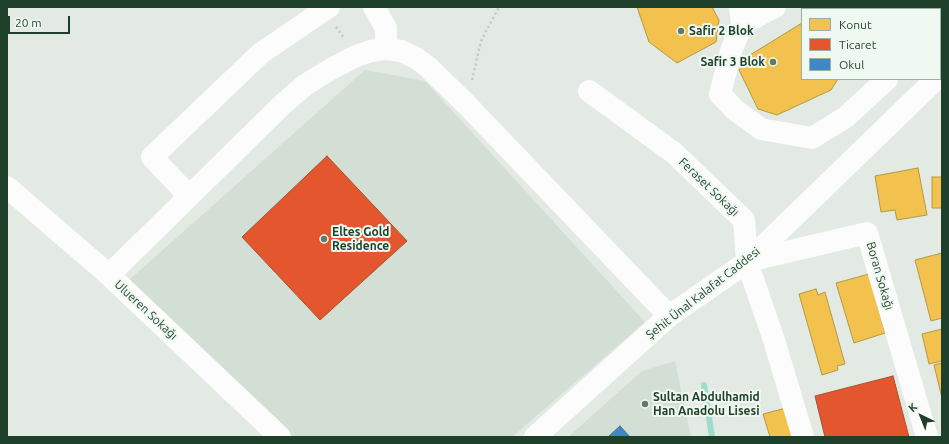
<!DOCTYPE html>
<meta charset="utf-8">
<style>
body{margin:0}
#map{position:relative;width:949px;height:444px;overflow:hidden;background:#e3e9e3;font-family:Ubuntu,sans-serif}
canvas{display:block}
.frame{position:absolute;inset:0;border:8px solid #1e3f29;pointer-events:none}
.legend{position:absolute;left:801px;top:8px;width:140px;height:72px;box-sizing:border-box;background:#f0f9f1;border:1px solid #9cafa1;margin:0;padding:5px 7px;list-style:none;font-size:12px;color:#1e3f29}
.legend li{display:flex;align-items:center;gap:8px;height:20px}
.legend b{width:20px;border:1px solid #9cafa1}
.north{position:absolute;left:901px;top:396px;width:40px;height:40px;-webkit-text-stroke:3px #f0f9f1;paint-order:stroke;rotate:317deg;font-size:11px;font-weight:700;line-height:16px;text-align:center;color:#1e3f29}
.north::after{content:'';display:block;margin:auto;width:14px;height:18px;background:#1e3f29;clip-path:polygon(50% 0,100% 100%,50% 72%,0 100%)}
.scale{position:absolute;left:8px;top:16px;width:62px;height:18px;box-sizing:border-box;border:2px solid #1e3f29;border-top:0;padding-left:5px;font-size:12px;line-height:14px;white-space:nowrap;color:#1e3f29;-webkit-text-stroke:3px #f0f9f1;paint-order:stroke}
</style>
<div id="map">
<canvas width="949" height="444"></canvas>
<div class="frame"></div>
<ul class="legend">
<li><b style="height:11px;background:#f2c14e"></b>Konut</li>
<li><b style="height:11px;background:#e4572e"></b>Ticaret</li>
<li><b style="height:11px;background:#3f88c5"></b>Okul</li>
</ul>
<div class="north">K</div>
<div class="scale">20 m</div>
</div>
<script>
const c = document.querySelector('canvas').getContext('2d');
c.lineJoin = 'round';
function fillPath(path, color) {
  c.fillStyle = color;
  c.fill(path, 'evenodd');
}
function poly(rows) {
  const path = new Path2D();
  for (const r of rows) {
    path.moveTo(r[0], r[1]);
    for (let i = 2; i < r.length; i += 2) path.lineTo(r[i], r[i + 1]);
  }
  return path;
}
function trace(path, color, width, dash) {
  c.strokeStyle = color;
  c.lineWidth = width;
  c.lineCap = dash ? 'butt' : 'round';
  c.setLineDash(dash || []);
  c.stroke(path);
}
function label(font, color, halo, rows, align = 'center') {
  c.font = font + ' Ubuntu,sans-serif';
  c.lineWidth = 4;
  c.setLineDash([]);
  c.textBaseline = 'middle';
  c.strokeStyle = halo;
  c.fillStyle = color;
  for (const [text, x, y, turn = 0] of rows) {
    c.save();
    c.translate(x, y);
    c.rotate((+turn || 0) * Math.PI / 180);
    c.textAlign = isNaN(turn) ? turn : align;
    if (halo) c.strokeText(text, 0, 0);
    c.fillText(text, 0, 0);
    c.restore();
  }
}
fillPath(poly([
 [365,70,425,81,645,322,512,437,277,437,129,280],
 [675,361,691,437,568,437,642,371]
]), '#d3dfd5');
const homes = poly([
 [637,7,712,7,719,20,716,42,677,63,649,42,637,7],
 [851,7,942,7,942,10,940,13,940,9,852,9,851,7],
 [802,23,802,79,838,79,831,90,777,115,758,109,739,70,750,55,802,23],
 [918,168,927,215,897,220,895,210,881,212,875,176,918,168],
 [932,177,942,177,942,208,932,208,932,177],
 [942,253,942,318,931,321,915,260,942,253],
 [869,274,885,333,854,343,836,283,869,274],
 [816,289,818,295,825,292,845,364,837,366,838,370,822,375,799,294,816,289],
 [942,329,942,361,929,364,922,334,942,329],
 [942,363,942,398,934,365,942,363],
 [786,408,794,437,770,437,763,414,786,408]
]);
fillPath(homes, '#f2c14e');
trace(homes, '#b29a43', 1);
const shops = poly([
 [327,156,407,241,320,320,242,237,327,156],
 [893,376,909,437,825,437,815,396,893,376]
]);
fillPath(shops, '#e4572e');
trace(shops, '#a9502c', 1);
const schools = poly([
 [620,426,630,437,608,437,620,426]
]);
fillPath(schools, '#3f88c5');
trace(schools, '#357296', 1);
trace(poly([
 [704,385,712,437]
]), '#9eddcc', 6);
trace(poly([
 [336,27,344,38],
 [472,80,481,41,491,22,499,7]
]), '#c0cac2', 2.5, [2, 3]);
trace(poly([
 [374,7,386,28,386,49],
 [740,7,742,24,731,51,720,94,734,109,761,129,812,138,846,117,887,79],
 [742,24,775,7],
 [940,30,942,28],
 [589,91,674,153,744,220,747,262,773,337,803,437],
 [7,187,109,275,280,437],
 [189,196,152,157,261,53,329,7],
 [748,261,867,233,927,437],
 [109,275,282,105,305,85,331,69,356,56,371,51,386,49,401,51,416,58,428,67,466,104,669,316],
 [535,437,669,316,747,262,936,79]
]), '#fbfcfb', 22);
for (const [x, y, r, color] of [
 [681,31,4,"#637a6a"],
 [773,62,4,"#637a6a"],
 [324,239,4,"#637a6a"],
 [645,404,4,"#637a6a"]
]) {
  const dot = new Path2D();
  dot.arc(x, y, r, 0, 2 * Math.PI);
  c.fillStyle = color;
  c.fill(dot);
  trace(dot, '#f0f9f1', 1.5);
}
label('bold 12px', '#1e3f29', '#f0f9f1', [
 ["Safir 2 Blok",689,31],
 ["Safir 3 Blok",765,62,"right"],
 ["Eltes Gold",332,232],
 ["Residence",332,246],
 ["Sultan Abdulhamid",653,397],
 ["Han Anadolu Lisesi",653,411]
], 'left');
label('12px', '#1e3f29', '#f0f9f1', [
 ["Feraset Sokağı",709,187,44],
 ["Boran Sokağı",880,276,74],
 ["Şehit Ünal Kalafat Caddesi",703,293,-38],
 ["Ulueren Sokağı",146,310,43]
]);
</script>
